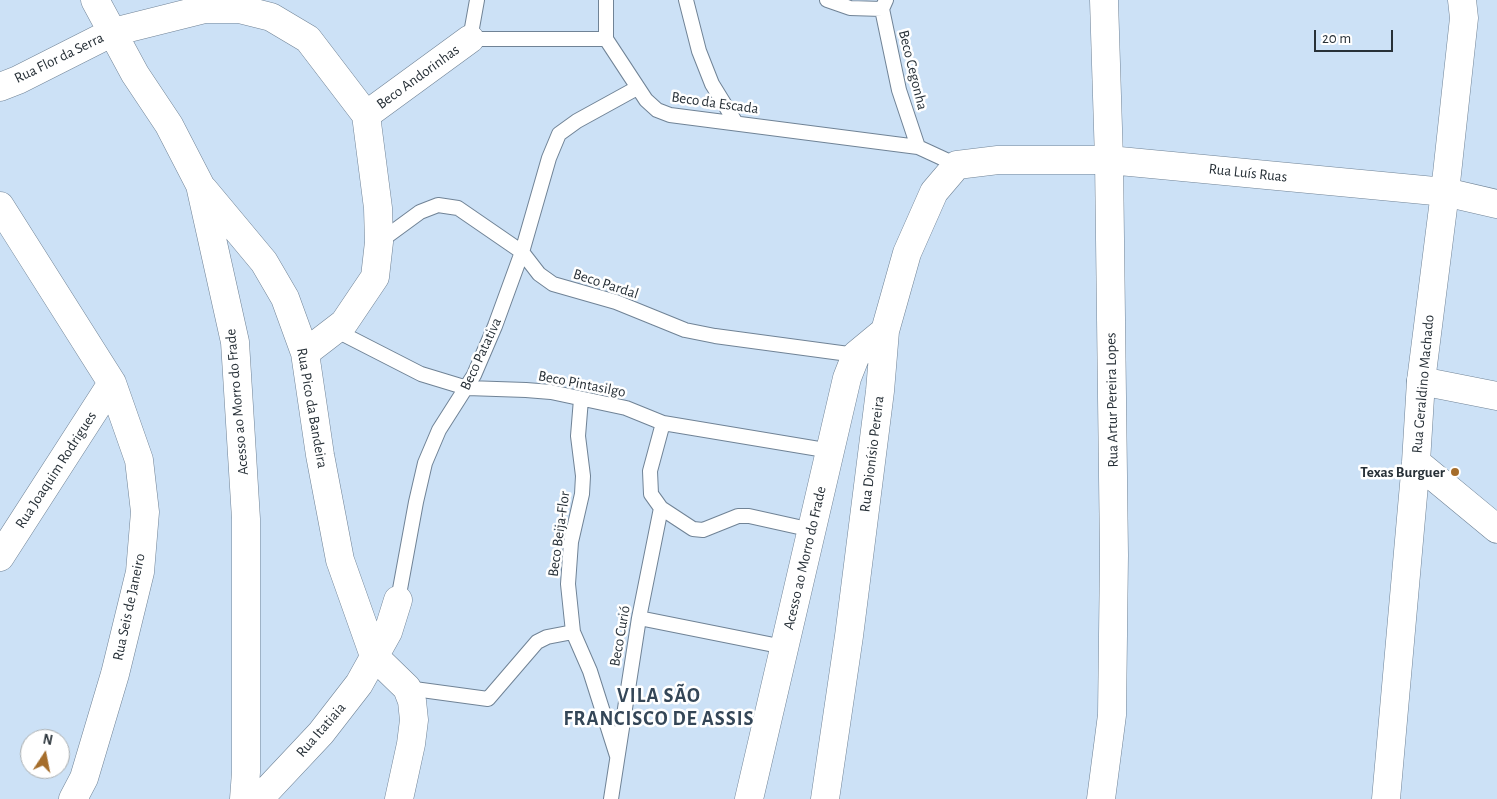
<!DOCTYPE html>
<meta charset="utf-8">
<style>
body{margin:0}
#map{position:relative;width:1497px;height:799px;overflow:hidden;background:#cce1f6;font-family:"Alegreya Sans",sans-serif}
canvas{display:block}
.north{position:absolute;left:20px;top:729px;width:50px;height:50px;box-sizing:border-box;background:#fff;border:1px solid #a9adaf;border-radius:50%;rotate:11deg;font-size:14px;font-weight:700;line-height:20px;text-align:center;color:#283138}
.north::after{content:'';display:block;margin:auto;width:18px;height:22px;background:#a56d2b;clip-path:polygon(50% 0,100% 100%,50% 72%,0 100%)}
.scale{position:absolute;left:1314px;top:30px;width:79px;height:22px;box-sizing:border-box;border:2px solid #283138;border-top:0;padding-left:6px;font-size:15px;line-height:18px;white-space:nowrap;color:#283138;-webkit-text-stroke:4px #fff;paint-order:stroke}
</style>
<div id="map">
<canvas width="1497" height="799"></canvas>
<div class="north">N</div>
<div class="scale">20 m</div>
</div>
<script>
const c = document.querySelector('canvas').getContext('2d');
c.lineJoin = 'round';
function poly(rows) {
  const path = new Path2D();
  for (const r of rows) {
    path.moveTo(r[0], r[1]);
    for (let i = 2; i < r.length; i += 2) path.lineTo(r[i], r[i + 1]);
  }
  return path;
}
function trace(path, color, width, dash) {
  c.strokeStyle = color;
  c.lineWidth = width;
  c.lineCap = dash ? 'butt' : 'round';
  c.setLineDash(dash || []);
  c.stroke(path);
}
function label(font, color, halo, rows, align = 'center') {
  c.font = font + ' "Alegreya Sans",sans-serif';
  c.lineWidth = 5;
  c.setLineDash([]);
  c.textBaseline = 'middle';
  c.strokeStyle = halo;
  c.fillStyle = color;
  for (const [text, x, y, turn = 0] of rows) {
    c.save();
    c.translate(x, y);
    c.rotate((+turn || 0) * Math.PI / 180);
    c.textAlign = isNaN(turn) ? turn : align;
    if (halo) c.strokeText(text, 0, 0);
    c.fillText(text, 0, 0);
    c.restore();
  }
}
const service = poly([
 [477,0,470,39,606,39,646,100,657,110,670,115,918,147,957,165],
 [606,0,606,39],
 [686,0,699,51,712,84,736,123],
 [827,0,850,8,882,9],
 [886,0,882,9,899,90,918,147],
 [379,242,420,212,438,205,458,208,522,252,539,274,553,284,616,302,685,330,715,336,856,355],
 [335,330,421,374,467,388,526,390,551,392,626,408,663,423,831,451],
 [581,399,578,436,583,476,582,494,571,542,568,584,573,632,590,671,617,756],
 [663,423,650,471,651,494,661,508,693,529,703,530,738,516,749,516,812,530],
 [398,600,416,502,425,463,439,430,474,375,495,326,522,252,549,158,559,134,577,121,637,88],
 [639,618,784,647],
 [407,688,488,699,537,642,547,637,573,632],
 [611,799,639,618,661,508]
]);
const minor = poly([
 [95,0,135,74,169,125,200,185,235,342,246,519,246,772,244,799],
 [0,87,18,80,113,32,205,9,239,9,271,17,308,39,366,115,470,39],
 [204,190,264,262,285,298,305,353,320,455,340,560,374,656,407,688,412,701,414,720,411,744,399,799],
 [0,206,112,383,139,460,145,512,140,572,115,674,84,778,73,799],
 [305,353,344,323,375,277,379,242,378,208,366,115],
 [1421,381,1497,396],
 [0,557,112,383],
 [259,799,321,733,359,684,388,632,398,600],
 [749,799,847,378,856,355,885,331],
 [825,799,849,636,880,391,885,331,907,253,934,192,957,165,998,160,1109,160,1445,192,1497,204],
 [1101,799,1112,715,1114,555,1109,160,1104,0]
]);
const tertiary = poly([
 [1416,462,1497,529],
 [1386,799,1416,462,1421,381,1445,192,1464,18,1462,0]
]);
trace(service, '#708396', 16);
trace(minor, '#708396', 29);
trace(tertiary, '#708396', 29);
trace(service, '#fff', 14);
trace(minor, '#fff', 28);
trace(tertiary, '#fff', 28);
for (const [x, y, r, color] of [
 [1455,472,5,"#a56d2b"]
]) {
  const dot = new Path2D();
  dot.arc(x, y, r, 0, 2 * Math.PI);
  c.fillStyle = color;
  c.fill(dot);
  trace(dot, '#fff', 2);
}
label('15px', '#283138', '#fff', [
 ["Rua Flor da Serra",59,58,-26],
 ["Beco Cegonha",913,70,76],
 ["Beco Andorinhas",418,77,-36],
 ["Beco da Escada",715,103,8],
 ["Rua Luís Ruas",1248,173,6],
 ["Beco Pardal",606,284,18],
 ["Beco Patativa",481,354,-65],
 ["Beco Pintasilgo",582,384,11],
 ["Rua Geraldino Machado",1423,384,-85],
 ["Rua Artur Pereira Lopes",1112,400,-91],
 ["Acesso ao Morro do Frade",237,402,-95],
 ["Rua Pico da Bandeira",312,408,80],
 ["Rua Dionísio Pereira",872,454,-83],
 ["Rua Joaquim Rodrigues",56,470,-57],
 ["Beco Beija-Flor",559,534,-82],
 ["Acesso ao Morro do Frade",805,558,-77],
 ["Rua Seis de Janeiro",129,607,-78],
 ["Beco Curió",620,636,-80],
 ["Rua Itatiaia",321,730,-49]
]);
label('bold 15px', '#283138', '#fff', [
 ["Texas Burguer",1445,472]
], 'right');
c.letterSpacing = '1px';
label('bold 20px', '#344657', '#fff', [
 ["VILA SÃO",659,696],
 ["FRANCISCO DE ASSIS",659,719]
]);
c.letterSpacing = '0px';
</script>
